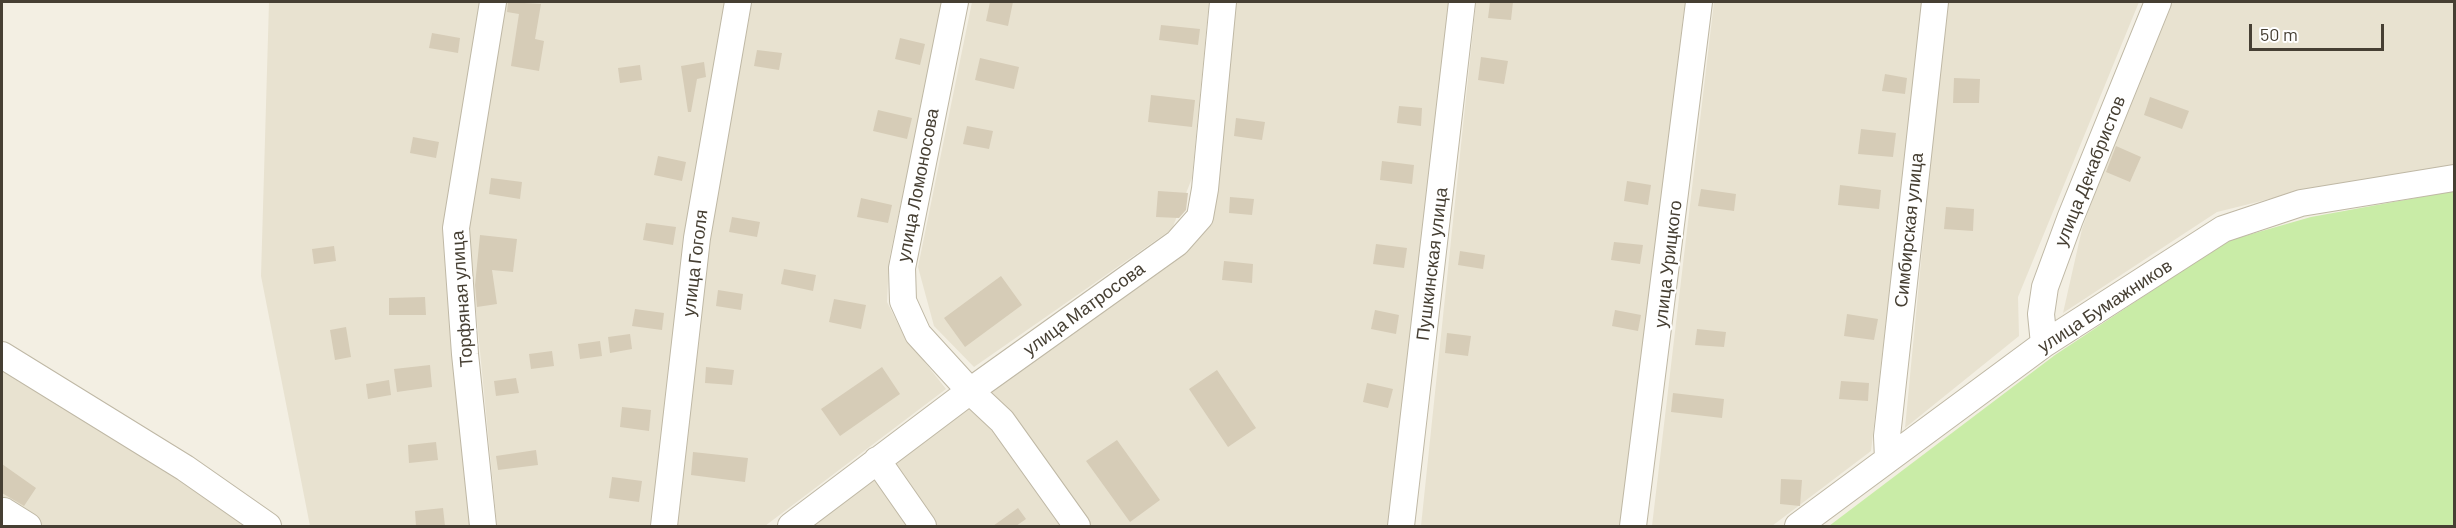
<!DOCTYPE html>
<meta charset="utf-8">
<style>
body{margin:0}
#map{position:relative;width:2456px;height:528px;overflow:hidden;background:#f3efe3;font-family:Barlow,sans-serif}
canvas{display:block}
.frame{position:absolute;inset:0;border:3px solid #463f33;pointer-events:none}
.scale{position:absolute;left:2249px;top:24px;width:135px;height:27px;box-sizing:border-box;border:3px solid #463f33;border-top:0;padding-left:8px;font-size:18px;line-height:21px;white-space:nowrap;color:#463f33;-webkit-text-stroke:4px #fff;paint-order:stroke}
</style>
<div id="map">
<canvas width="2456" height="528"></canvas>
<div class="frame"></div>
<div class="scale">50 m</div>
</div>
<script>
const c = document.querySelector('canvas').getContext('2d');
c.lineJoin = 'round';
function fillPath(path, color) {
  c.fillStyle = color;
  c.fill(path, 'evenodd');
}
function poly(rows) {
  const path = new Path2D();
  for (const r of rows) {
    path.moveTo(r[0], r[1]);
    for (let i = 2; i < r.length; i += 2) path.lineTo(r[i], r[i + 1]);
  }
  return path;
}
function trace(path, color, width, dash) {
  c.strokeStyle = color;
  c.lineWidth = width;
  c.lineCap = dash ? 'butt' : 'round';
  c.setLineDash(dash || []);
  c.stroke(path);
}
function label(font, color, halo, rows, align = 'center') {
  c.font = font + ' Barlow,sans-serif';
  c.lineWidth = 4.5;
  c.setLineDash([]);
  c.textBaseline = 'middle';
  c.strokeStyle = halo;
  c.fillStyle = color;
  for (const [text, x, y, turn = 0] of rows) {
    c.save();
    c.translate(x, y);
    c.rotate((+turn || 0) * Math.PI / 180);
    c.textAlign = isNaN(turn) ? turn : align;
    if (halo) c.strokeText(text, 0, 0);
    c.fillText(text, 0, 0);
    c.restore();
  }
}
fillPath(poly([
 [269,2,479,2,448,224,472,526,310,526,261,276],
 [504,2,728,2,653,526,497,526,468,228],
 [752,2,943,2,889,260,887,302,904,336,946,389,765,526,677,526,708,244],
 [972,2,1209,2,1192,178,1172,229,974,367,934,326,918,267],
 [1230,2,1452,2,1399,526,1084,526,986,390,1186,249],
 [1476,2,1685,2,1623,526,1421,526],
 [1714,2,1923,2,1871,451,1772,526,1652,526],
 [1946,2,2139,2,2018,297,2019,336,1905,428],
 [2163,2,2454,2,2454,165,2310,189,2217,212,2063,313,2082,229],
 [2,357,253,526,2,526],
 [971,402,1060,526,805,526]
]), '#e8e2d0');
fillPath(poly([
 [2454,191,2454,526,1829,526,2055,355,2227,241,2311,217]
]), '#c9eca7');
fillPath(poly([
 [508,2,541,4,535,39,544,41,539,71,511,66,519,14,507,12],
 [990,2,1013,2,1008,26,986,21],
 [1490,2,1513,2,1511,20,1488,18],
 [1161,25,1200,29,1198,45,1159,40],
 [432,33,460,38,458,53,429,48],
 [900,38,925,44,920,65,895,59],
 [757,50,782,53,779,70,754,66],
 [1481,57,1508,61,1504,84,1478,80],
 [980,58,1019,67,1014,89,975,80],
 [704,62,706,77,697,79,691,112,688,112,681,66],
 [640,65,642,80,620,83,618,68],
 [1885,74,1907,78,1905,94,1882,91],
 [1954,78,1980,79,1979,103,1953,103],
 [1151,95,1195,100,1192,127,1148,122],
 [2150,97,2189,111,2182,129,2144,115],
 [1399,106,1422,108,1421,126,1397,123],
 [878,110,912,118,907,139,873,131],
 [1236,118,1265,122,1262,140,1234,136],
 [967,126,993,131,989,149,963,144],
 [1861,129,1896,133,1893,157,1858,154],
 [413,137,439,142,436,158,410,153],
 [2116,146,2141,157,2130,182,2106,172],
 [658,156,686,162,682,181,654,175],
 [1382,161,1414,165,1412,184,1380,180],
 [491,178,522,182,520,199,489,194],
 [1627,181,1651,185,1648,205,1624,201],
 [1840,185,1881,190,1879,209,1838,205],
 [1701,189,1736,194,1734,211,1698,206],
 [1158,191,1188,193,1186,210,1179,218,1156,217],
 [1230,197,1254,199,1252,215,1229,213],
 [861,198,892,205,888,223,857,217],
 [1946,207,1974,209,1973,231,1944,229],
 [732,217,760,222,757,237,729,232],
 [646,223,676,227,673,245,643,240],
 [480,235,517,239,513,272,492,270,497,304,477,307,475,285],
 [1614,242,1643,245,1640,264,1611,260],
 [1376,244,1407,248,1404,268,1373,264],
 [334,246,336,261,314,264,312,249],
 [1460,251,1485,255,1483,269,1458,265],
 [1224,261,1253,264,1252,283,1222,280],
 [784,269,816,275,813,291,781,284],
 [1001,276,1022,305,965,347,944,318],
 [718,290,743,294,741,310,716,306],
 [425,297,426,315,389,315,389,298],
 [834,299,866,305,861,329,829,322],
 [635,309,664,313,662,330,632,326],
 [1375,310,1399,315,1396,334,1371,329],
 [1615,310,1641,315,1638,331,1612,326],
 [1847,314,1878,319,1874,340,1844,336],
 [346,327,351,357,335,360,330,330],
 [1697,329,1726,332,1724,347,1695,345],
 [1447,333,1471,336,1468,356,1445,353],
 [630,334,632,349,610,353,608,337],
 [600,341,602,356,580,359,578,344],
 [552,351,554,366,531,369,529,354],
 [430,365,432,387,397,392,394,369],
 [706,367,734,370,732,385,705,383],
 [882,367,900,394,840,436,821,409],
 [1217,370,1256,428,1228,447,1189,389],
 [516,378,519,393,496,396,494,381],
 [389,380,391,395,368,399,366,384],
 [1841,381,1869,383,1868,401,1839,399],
 [1367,383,1393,389,1388,408,1363,402],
 [1673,393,1724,399,1722,418,1671,412],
 [622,407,651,410,649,431,620,427],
 [1117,440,1160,500,1130,522,1086,461],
 [436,442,438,460,409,463,408,445],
 [536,450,538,465,498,470,496,456],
 [693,452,748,458,745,482,691,475],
 [2,464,36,488,24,506,2,493],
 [612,477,642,481,639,502,609,498],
 [1781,479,1802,480,1800,506,1780,504],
 [443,508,445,526,416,526,415,511],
 [1018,508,1026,519,1016,526,993,526]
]), '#d6ccb7');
const minor = poly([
 [955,2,902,268,903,301,918,334,970,391,1002,421,1077,526],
 [2044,344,2041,314,2045,287,2070,219,2158,2],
 [2,355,185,468,268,526],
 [1888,459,1887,436,1935,2],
 [877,460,923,526],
 [2,515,4,511,28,526],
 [483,526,465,354,456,228,493,2],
 [664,526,697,238,738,2],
 [791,526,970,391,1177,243,1200,217,1205,189,1223,2],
 [1401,526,1462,2],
 [1633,526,1699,2],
 [1798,526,2044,344,2223,229,2301,203,2454,178]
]);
trace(minor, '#bfb8a5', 28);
trace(minor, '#fff', 26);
label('18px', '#463f33', '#fff', [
 ["улица Декабристов",2090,171,-68],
 ["улица Ломоносова",918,185,-79],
 ["Симбирская улица",1909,230,-84],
 ["улица Гоголя",695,263,-83],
 ["Пушкинская улица",1432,264,-83],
 ["улица Урицкого",1668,264,-83],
 ["Торфяная улица",462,299,-94],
 ["улица Бумажников",2105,306,-33],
 ["улица Матросова",1084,309,-36]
]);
</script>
